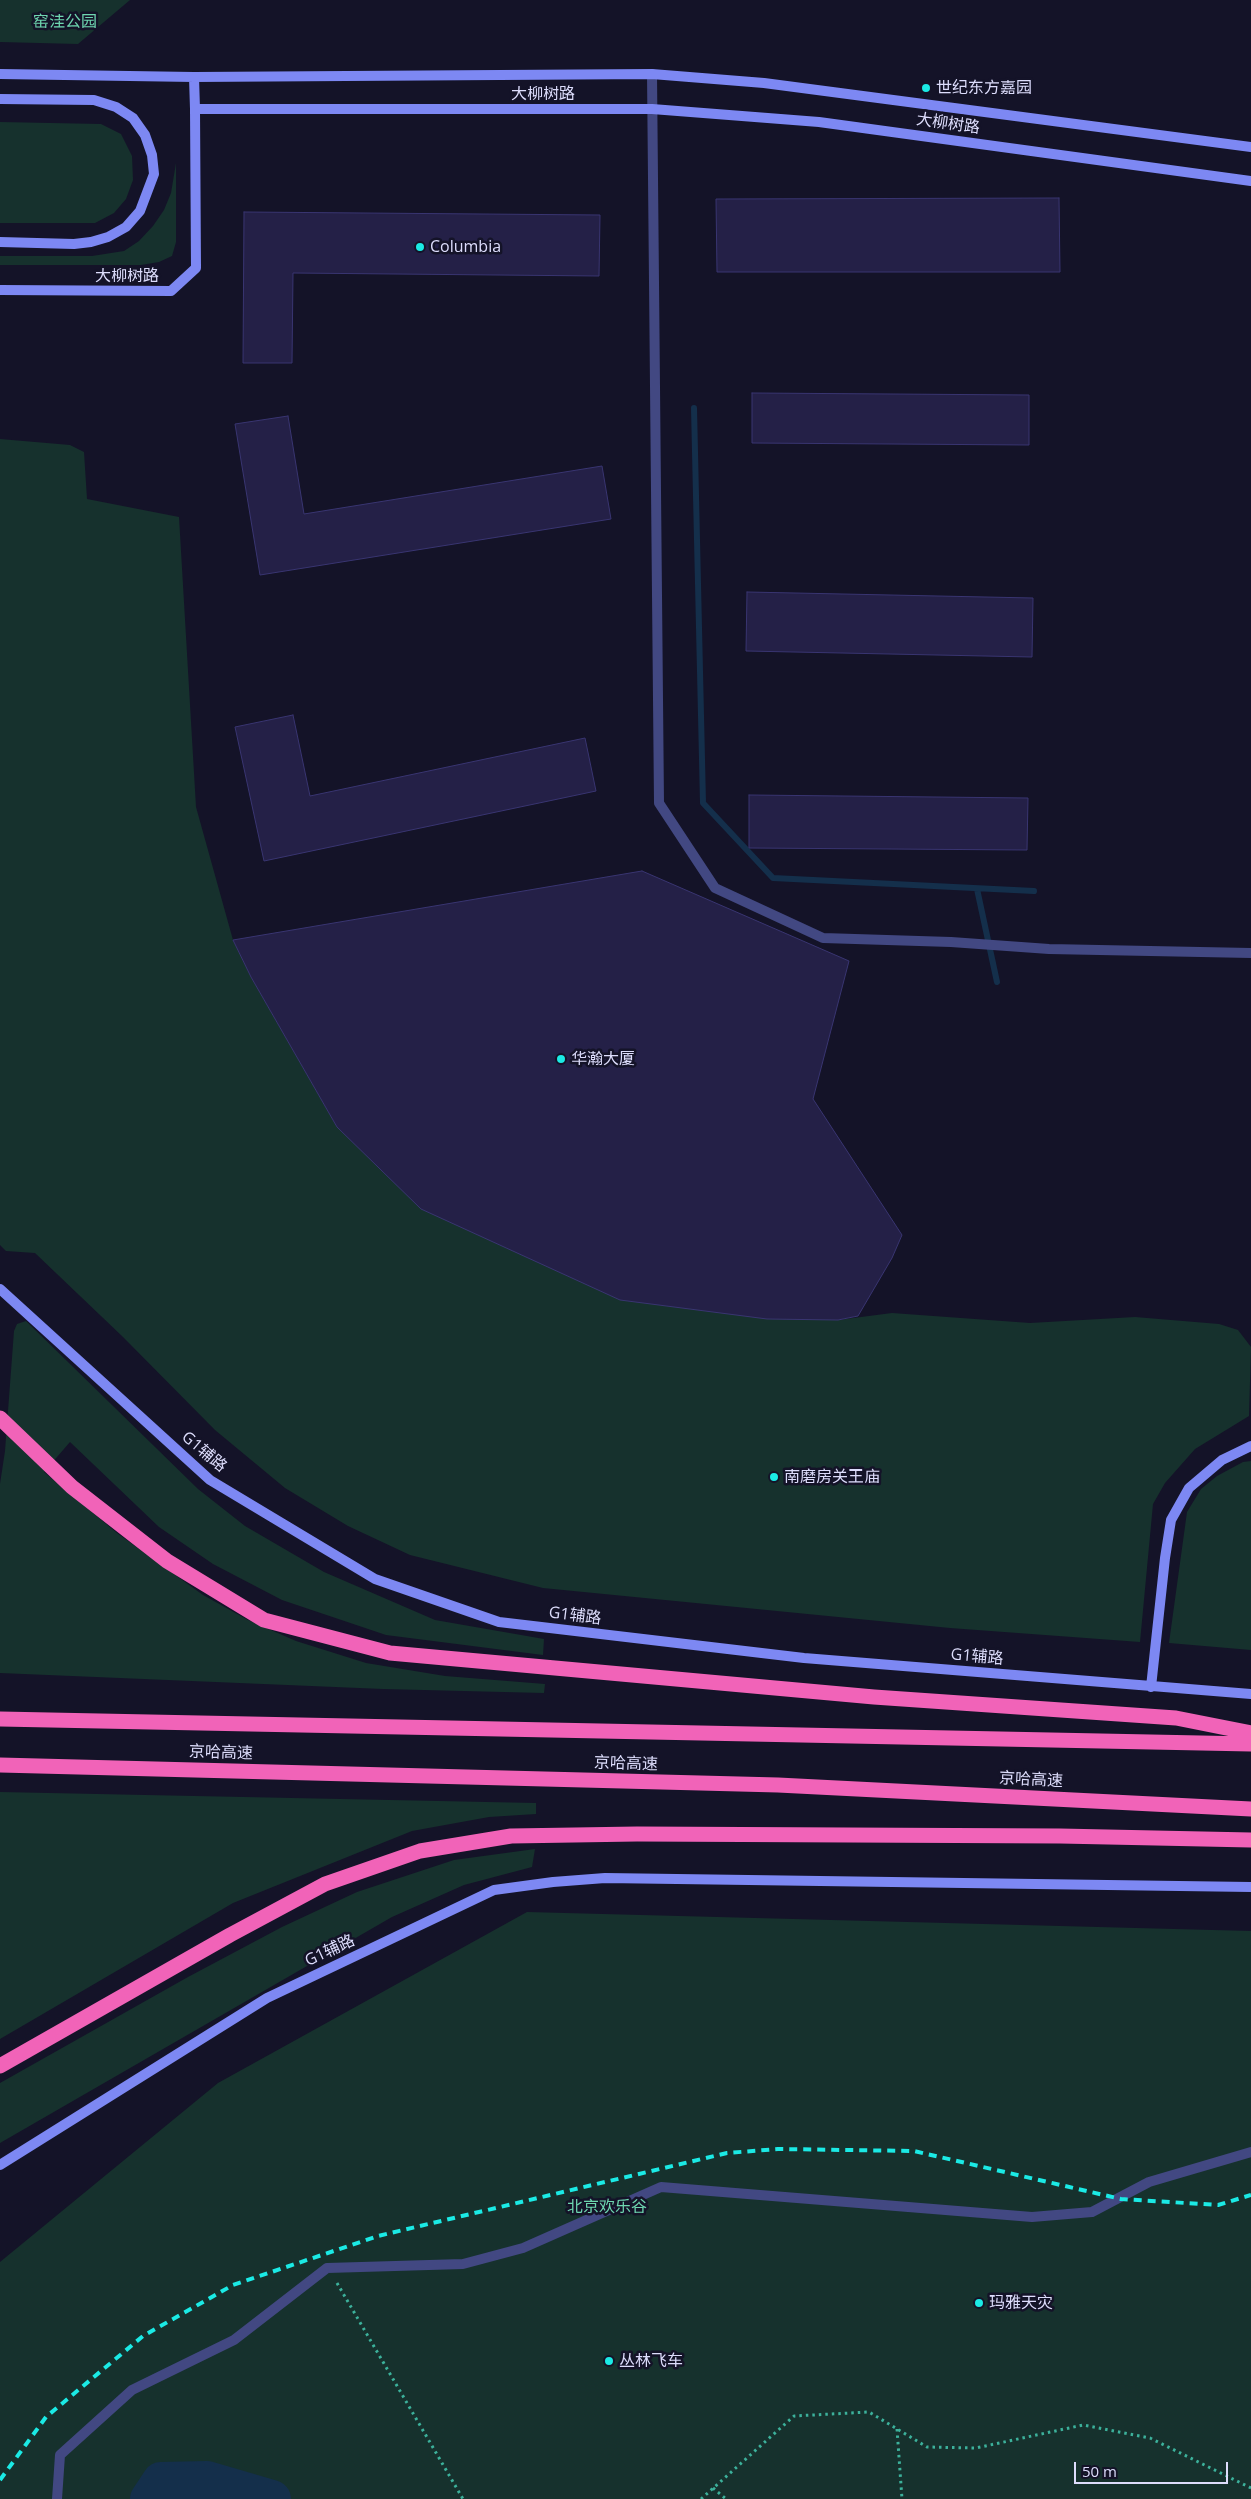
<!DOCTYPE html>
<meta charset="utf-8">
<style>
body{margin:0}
#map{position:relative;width:1251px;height:2499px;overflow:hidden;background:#141328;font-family:"Open Sans",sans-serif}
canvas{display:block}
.scale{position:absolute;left:1074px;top:2462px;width:154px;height:22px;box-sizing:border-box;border:2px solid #ddddfc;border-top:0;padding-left:6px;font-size:15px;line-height:18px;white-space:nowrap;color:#ddddfc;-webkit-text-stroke:4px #141328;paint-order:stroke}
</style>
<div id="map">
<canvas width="1251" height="2499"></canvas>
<div class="scale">50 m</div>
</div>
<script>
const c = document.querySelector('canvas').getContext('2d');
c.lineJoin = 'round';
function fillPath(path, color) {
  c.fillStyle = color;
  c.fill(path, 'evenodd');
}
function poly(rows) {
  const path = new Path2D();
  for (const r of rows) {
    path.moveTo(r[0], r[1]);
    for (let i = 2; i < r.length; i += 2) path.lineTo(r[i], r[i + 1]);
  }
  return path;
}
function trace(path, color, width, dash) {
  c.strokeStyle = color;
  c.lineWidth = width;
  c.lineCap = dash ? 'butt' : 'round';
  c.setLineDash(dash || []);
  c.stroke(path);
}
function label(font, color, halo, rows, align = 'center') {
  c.font = font + ' "Open Sans","Noto Sans SC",sans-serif';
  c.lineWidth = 5;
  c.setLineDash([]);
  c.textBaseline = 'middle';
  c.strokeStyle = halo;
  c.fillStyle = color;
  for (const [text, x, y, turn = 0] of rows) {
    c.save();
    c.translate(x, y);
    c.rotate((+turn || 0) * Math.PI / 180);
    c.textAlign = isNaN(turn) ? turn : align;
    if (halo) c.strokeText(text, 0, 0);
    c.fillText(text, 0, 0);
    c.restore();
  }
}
fillPath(poly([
 [0,0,130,0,78,44,0,42],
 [0,122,101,124,121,134,132,156,133,180,126,199,114,213,95,223,0,223],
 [176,163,176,242,172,256,159,262,141,265,0,265,0,256,92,256,124,251,139,241,153,226,164,210,171,193],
 [0,439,70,445,84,452,87,499,179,517,196,807,233,940,251,977,337,1127,838,1320,892,1313,1030,1323,1135,1317,1219,1324,1238,1330,1251,1347,1249,1416,1195,1449,1165,1483,1153,1504,1140,1642,950,1628,543,1588,410,1555,348,1526,285,1488,215,1430,123,1337,35,1253,6,1251,0,1245],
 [26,1321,198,1489,245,1526,324,1572,435,1620,544,1639,543,1655,386,1635,282,1600,213,1564,159,1527,70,1442,44,1472,117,1533,203,1595,248,1620,296,1641,366,1663,445,1676,545,1684,544,1693,383,1689,0,1673,0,1484,5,1451,14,1331,17,1324],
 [1251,1461,1251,1650,1169,1643,1187,1512,1201,1489,1217,1476,1243,1462],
 [0,1792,536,1803,536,1814,489,1817,412,1831,233,1903,0,2039],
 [535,1849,532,1867,464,1885,392,1917,0,2143,0,2083,188,1977,282,1927,357,1892,454,1860],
 [527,1912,1251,1931,1251,2499,0,2499,0,2262,218,2083]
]), '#16312d');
trace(poly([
 [694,408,703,803,773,878,1034,891],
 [977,889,997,982]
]), '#142f4b', 6);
trace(poly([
 [149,2499,161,2481,207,2480,272,2499]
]), '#142f4b', 38);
const building = poly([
 [1059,198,1060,272,717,272,716,199,1059,198],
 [244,212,600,215,599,276,293,273,292,363,243,363,244,212],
 [752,393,1029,395,1029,445,752,443,752,393],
 [288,416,304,514,602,466,611,519,260,575,235,424,288,416],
 [747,592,1033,598,1032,657,746,651,747,592],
 [293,715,310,796,585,738,596,791,264,861,235,727,293,715],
 [749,795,1028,798,1027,850,749,848,749,795],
 [642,871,849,961,813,1099,902,1235,892,1258,858,1316,838,1320,767,1319,620,1300,421,1209,337,1127,251,977,233,940,642,871]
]);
fillPath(building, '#242047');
trace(building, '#393571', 1);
trace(poly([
 [337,2283,463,2499],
 [897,2429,902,2499],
 [713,2488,726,2499],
 [701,2499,794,2416,869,2412,927,2447,976,2448,1083,2425,1150,2438,1251,2488]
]), '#3cb19b', 3, [2.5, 4]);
trace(poly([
 [57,2499,60,2455,132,2390,234,2340,327,2268,463,2264,523,2248,661,2187,1032,2217,1092,2212,1149,2182,1251,2152]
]), '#424882', 10);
trace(poly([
 [652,74,659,803,715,888,823,938,951,942,1049,949,1251,953]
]), '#424882', 10);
trace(poly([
 [0,74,194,77,652,74,764,83,1251,147],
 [194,77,195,109],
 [0,99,94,100,116,107,133,118,145,135,152,155,154,174,140,211,126,227,108,237,91,242,74,244,0,242],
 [0,290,171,291,196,268,195,109,652,109,819,122,1251,181],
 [0,1289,210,1480,375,1579,499,1622,804,1658,1251,1694],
 [1151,1687,1165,1558,1171,1520,1189,1488,1222,1460,1251,1446],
 [0,2165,267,1998,494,1890,553,1882,605,1878,1251,1887]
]), '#7d88f3', 10);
trace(poly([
 [0,1418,72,1487,167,1561,264,1620,390,1653,874,1697,1176,1718,1251,1733],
 [0,1719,1251,1744],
 [0,1765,778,1785,1251,1809],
 [0,2066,230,1935,325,1884,420,1851,511,1836,637,1834,1060,1836,1251,1840]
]), '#f163b8', 15);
trace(poly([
 [0,2480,46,2417,143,2336,233,2285,378,2236,727,2153,778,2149,914,2151,1121,2199,1218,2205,1251,2195]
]), '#1beae5', 4, [8, 6]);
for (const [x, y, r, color] of [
 [926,88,5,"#1beae5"],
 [420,247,5,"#1beae5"],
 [561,1059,5,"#1beae5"],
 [774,1477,5,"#1beae5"],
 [979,2303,5,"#1beae5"],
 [609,2361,5,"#1beae5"]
]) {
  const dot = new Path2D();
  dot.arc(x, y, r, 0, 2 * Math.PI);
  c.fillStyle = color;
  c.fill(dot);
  trace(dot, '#141328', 2);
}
label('16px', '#6ed6b0', '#141328', [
 ["窑洼公园",65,22],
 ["北京欢乐谷",607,2207]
]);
label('16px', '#ddddfc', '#141328', [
 ["世纪东方嘉园",936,88],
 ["Columbia",430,247],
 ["华瀚大厦",571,1059],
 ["南磨房关王庙",784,1477],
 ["玛雅天灾",989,2303],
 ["丛林飞车",619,2361]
], 'left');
label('16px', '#ddddfc', '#141328', [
 ["大柳树路",543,94],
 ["大柳树路",948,124,8],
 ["大柳树路",127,276],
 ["G1辅路",204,1452,40],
 ["G1辅路",575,1616,7],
 ["G1辅路",977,1657,5],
 ["京哈高速",221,1753,2],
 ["京哈高速",626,1764,2],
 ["京哈高速",1031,1780,3],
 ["G1辅路",330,1951,-25]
]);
</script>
